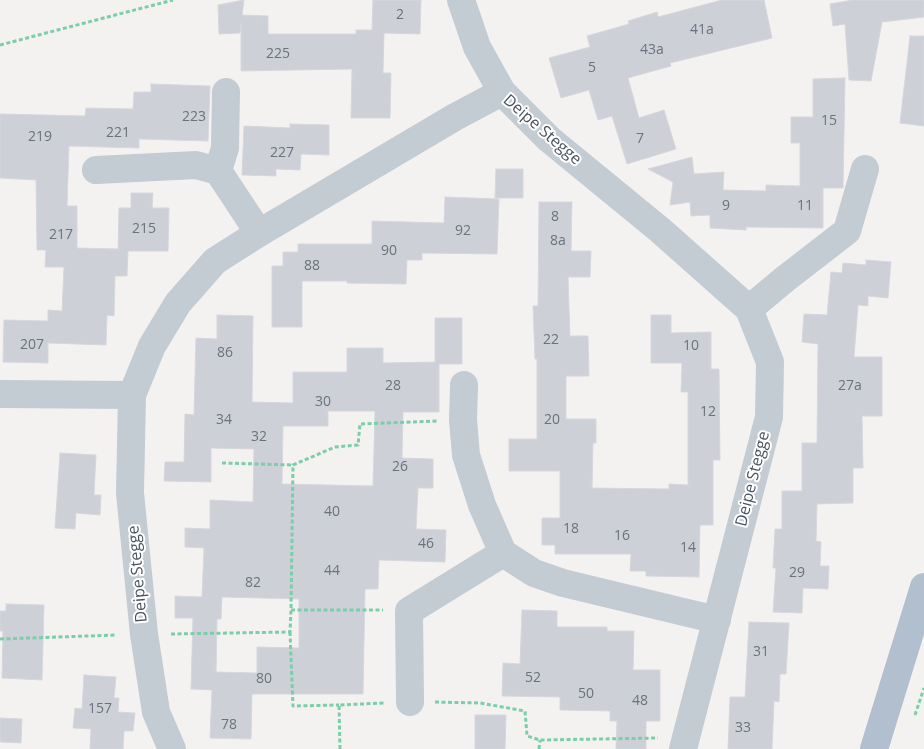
<!DOCTYPE html>
<style>
body{margin:0}
canvas{display:block;background:#f4f2f1}
</style>
<canvas width="924" height="749"></canvas>
<script>
const c = document.querySelector('canvas').getContext('2d');
c.lineJoin = 'round';
function fillPath(path, color) {
  c.fillStyle = color;
  c.fill(path, 'evenodd');
}
function poly(rows) {
  const path = new Path2D();
  for (const r of rows) {
    path.moveTo(r[0], r[1]);
    for (let i = 2; i < r.length; i += 2) path.lineTo(r[i], r[i + 1]);
  }
  return path;
}
function trace(path, color, width, dash) {
  c.strokeStyle = color;
  c.lineWidth = width;
  c.lineCap = dash ? 'butt' : 'round';
  c.setLineDash(dash || []);
  c.stroke(path);
}
function label(font, color, halo, rows, align = 'center') {
  c.font = font + ' "Open Sans",sans-serif';
  c.lineWidth = 4;
  c.setLineDash([]);
  c.textBaseline = 'middle';
  c.strokeStyle = halo;
  c.fillStyle = color;
  for (const [text, x, y, turn = 0] of rows) {
    c.save();
    c.translate(x, y);
    c.rotate((+turn || 0) * Math.PI / 180);
    c.textAlign = isNaN(turn) ? turn : align;
    if (halo) c.strokeText(text, 0, 0);
    c.fillText(text, 0, 0);
    c.restore();
  }
}
const building = poly([
 [244,0,242,15,268,16,268,34,356,34,356,30,372,30,373,0,421,0,420,34,384,33,383,73,391,73,390,118,351,118,352,69,241,71,241,23,240,33,219,34,218,5,244,0],
 [722,0,764,0,772,38,670,63,671,66,628,78,639,118,664,110,676,149,627,164,612,116,598,120,589,90,561,98,549,58,590,47,587,36,629,24,628,21,657,12,658,17,722,0],
 [853,0,924,0,924,17,882,22,871,81,849,80,845,24,833,26,830,4,853,0],
 [910,36,924,36,924,126,900,123,910,36],
 [845,78,843,188,823,188,823,228,746,227,746,230,710,228,710,215,691,216,690,202,670,205,673,182,648,169,692,157,694,174,724,172,723,190,766,191,766,185,800,186,800,143,791,143,791,117,813,117,813,79,845,78],
 [151,84,210,86,208,141,139,139,139,148,69,146,67,206,77,206,77,248,118,249,119,208,131,208,131,193,153,193,152,208,169,208,168,251,128,251,127,276,115,276,114,316,107,315,106,345,48,343,48,363,3,362,4,320,48,321,48,310,62,311,64,267,45,267,46,250,37,250,36,180,0,178,0,114,85,116,86,108,133,109,134,92,151,92,151,84],
 [290,124,329,125,329,155,301,154,300,170,276,169,276,176,242,175,244,126,290,128,290,124],
 [496,169,523,169,523,198,495,198,496,169],
 [445,197,499,199,497,254,422,253,422,260,407,260,406,284,347,283,347,281,302,281,302,327,272,327,272,266,283,266,283,252,298,252,298,244,372,244,372,221,444,223,445,197],
 [539,202,572,202,571,251,591,251,590,277,568,277,570,336,588,336,589,376,566,376,566,419,596,419,596,443,593,443,592,488,669,489,669,484,688,485,688,392,681,392,682,363,651,363,651,315,671,315,671,333,711,332,711,369,719,369,720,460,713,460,713,525,700,525,699,577,646,576,646,571,630,571,631,554,555,554,555,545,542,545,542,518,560,518,560,471,509,471,509,439,537,439,537,359,535,359,533,306,538,306,539,202],
 [866,260,891,262,888,298,868,296,868,306,858,305,854,357,882,357,882,416,862,416,863,468,853,468,853,503,817,504,816,541,821,542,820,566,829,566,828,589,803,588,802,613,773,612,776,568,773,568,775,529,782,529,782,491,802,491,802,443,817,443,818,344,802,342,804,314,827,315,831,272,842,273,843,263,866,265,866,260],
 [217,315,253,316,252,402,293,403,293,372,347,372,347,348,383,348,383,363,435,362,435,318,462,318,462,364,439,364,439,412,403,412,402,458,433,459,433,488,418,488,416,529,446,530,445,562,379,560,378,589,365,589,363,694,252,694,251,739,210,738,212,690,191,689,193,618,175,618,175,596,202,597,204,548,185,547,185,528,210,529,210,500,253,502,254,449,211,448,211,482,164,481,165,462,184,462,185,414,194,415,196,338,217,339,217,315],
 [328,411,375,411,373,486,282,484,283,426,328,426,328,411],
 [222,597,299,599,299,648,257,647,257,673,216,672,217,619,221,619,222,597],
 [60,453,96,455,94,495,101,495,100,515,76,513,75,529,55,528,60,453],
 [6,604,44,605,42,680,2,678,3,631,0,631,0,611,6,611,6,604],
 [522,610,557,611,557,627,607,627,607,631,634,631,633,670,660,670,660,721,646,721,646,749,616,749,617,721,610,721,610,711,560,710,560,697,502,696,503,663,520,664,522,610],
 [749,622,789,623,786,674,780,674,779,702,774,701,772,749,728,749,730,697,745,697,749,622],
 [84,675,116,677,114,698,119,698,118,712,135,713,133,731,124,731,123,749,90,749,91,729,73,728,75,708,82,709,84,675],
 [475,715,506,715,505,749,475,749,475,715],
 [0,718,22,719,21,743,0,742,0,718]
]);
fillPath(building, '#cdd0d7');
trace(building, '#d6d7dd', 1);
trace(poly([
 [0,45,173,0],
 [222,463,293,465],
 [291,610,383,610],
 [290,632,293,706,339,705],
 [171,634,290,632,291,610,293,465,335,447,358,445,360,424,437,421],
 [0,639,117,635],
 [435,702,480,703,525,711,527,736,540,740,658,738],
 [915,715,924,688],
 [340,749,339,705,384,703],
 [539,749,540,740]
]), '#7acea9', 3, [4, 2.5]);
trace(poly([
 [461,0,477,47,502,92],
 [226,92,225,148,218,171,259,233],
 [96,170,196,165,218,171],
 [749,309,785,279,847,231,865,169],
 [464,385,463,420,466,455,482,505,503,553,534,573,563,583,717,620],
 [0,394,132,395],
 [410,702,409,611,503,553],
 [172,749,156,712,144,634,130,493,132,395,152,346,178,303,215,261,259,233,455,117,502,92,549,139,660,230,749,309,770,362,769,417,683,749]
]), '#c3cbd3', 28);
trace(poly([
 [874,749,924,587]
]), '#b2bfcf', 28);
label('14px', '#6a727d', null, [
 ["2",400,15],
 ["41a",702,30],
 ["43a",652,50],
 ["225",278,54],
 ["5",592,68],
 ["223",194,117],
 ["15",829,121],
 ["221",118,133],
 ["219",40,137],
 ["7",640,139],
 ["227",282,153],
 ["9",726,206],
 ["11",805,206],
 ["8",555,217],
 ["215",144,229],
 ["92",463,231],
 ["217",61,235],
 ["8a",558,241],
 ["90",389,251],
 ["88",312,266],
 ["22",551,340],
 ["207",32,345],
 ["10",691,346],
 ["86",225,353],
 ["28",393,386],
 ["27a",850,386],
 ["30",323,402],
 ["12",708,412],
 ["34",224,420],
 ["20",552,420],
 ["32",259,437],
 ["26",400,467],
 ["40",332,512],
 ["18",571,529],
 ["16",622,536],
 ["46",426,544],
 ["14",688,548],
 ["44",332,571],
 ["29",797,573],
 ["82",253,583],
 ["31",761,652],
 ["52",533,678],
 ["80",264,679],
 ["50",586,694],
 ["48",640,701],
 ["157",100,709],
 ["78",229,725],
 ["33",743,728]
]);
label('16px', '#49535f', '#fff', [
 ["Deipe Stegge",542,130,41],
 ["Deipe Stegge",753,479,-76],
 ["Deipe Stegge",138,574,-95]
]);
</script>
